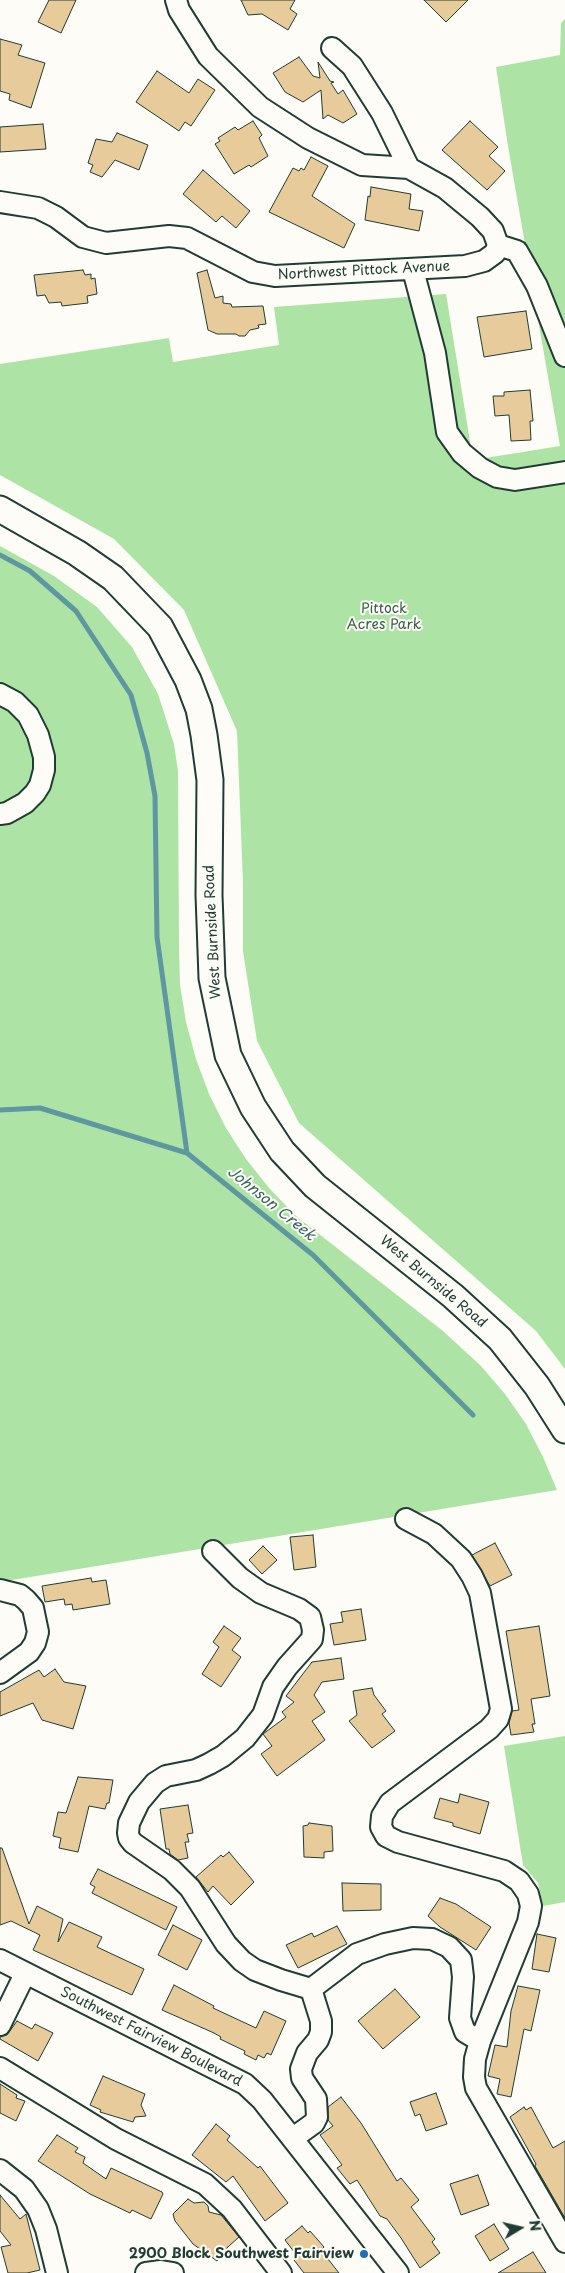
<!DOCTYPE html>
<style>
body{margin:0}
#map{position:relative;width:565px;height:2273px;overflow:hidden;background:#fdfcf7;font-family:"Playpen Sans",sans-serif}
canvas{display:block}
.north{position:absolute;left:495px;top:2203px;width:50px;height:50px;-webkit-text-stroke:4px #fdfcf7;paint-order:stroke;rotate:81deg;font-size:14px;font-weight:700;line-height:20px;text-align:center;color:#1f3d34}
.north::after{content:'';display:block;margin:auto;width:18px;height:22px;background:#1f3d34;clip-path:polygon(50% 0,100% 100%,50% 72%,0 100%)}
</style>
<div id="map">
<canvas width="565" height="2273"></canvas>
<div class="north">N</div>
</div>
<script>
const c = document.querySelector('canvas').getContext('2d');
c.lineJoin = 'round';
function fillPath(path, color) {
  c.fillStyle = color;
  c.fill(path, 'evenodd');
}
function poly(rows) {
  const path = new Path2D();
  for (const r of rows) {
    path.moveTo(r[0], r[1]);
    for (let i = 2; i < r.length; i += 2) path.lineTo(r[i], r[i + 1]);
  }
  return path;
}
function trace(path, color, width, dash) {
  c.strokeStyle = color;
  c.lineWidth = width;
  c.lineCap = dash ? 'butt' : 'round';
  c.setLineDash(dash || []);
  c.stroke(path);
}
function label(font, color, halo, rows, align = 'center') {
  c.font = font + ' "Playpen Sans",sans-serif';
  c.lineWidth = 4;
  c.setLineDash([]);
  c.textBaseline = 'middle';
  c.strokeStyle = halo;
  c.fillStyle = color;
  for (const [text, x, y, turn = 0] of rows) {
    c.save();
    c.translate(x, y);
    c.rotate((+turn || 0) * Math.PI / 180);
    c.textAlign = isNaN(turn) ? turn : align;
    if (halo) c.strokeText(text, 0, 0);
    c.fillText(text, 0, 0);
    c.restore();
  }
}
fillPath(poly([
 [565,19,565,1369,536,1331,299,1123,257,1041,243,951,243,882,237,731,184,610,114,539,0,475,0,364,169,338,173,362,279,345,274,307,446,294,473,460,560,446,508,146,496,67,560,55,561,23],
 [0,546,54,576,97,607,132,647,158,694,174,744,178,771,179,948,180,985,186,1022,196,1059,209,1094,226,1128,246,1159,270,1189,296,1216,443,1331,481,1366,505,1394,526,1424,543,1457,557,1490,0,1582],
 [565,1736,565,1902,543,1906,538,1883,523,1865,504,1746]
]), '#ade3a5');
trace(poly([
 [0,555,30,571,76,611,131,695,147,753,155,796,157,937,187,1153],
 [0,1110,40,1108,187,1153,313,1255,473,1415]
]), '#5f97a1', 5);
const building = poly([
 [49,0,76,0,61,33,38,22,49,0],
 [241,0,295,0,290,9,297,14,288,30,262,14,248,15,241,0],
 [424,0,468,0,446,22,424,0],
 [0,39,22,45,18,55,45,63,31,108,9,100,10,94,0,91,0,39],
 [299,57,313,76,320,78,318,62,330,81,334,82,331,83,338,94,343,90,357,114,343,123,328,115,323,119,321,90,303,102,285,92,273,73,299,57],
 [157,71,189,93,198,79,215,90,191,126,185,122,179,131,136,102,157,71],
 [253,121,262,135,259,138,268,156,251,167,249,165,234,174,215,144,220,141,218,138,235,127,238,130,253,121],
 [470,121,498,147,489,156,505,171,487,190,442,150,470,121],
 [43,124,46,149,0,152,0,127,43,124],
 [117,133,148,145,139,170,115,160,102,177,90,172,93,165,88,163,96,139,112,142,117,133],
 [311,157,328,166,312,196,355,224,344,248,269,212,293,168,299,171,301,168,304,170,311,157],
 [203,170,250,211,236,228,222,216,216,222,183,194,203,170],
 [371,187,411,194,409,209,423,211,419,231,365,220,368,196,370,197,371,187],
 [83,270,85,275,91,274,91,279,95,278,97,294,87,296,88,303,62,306,61,302,49,303,45,295,37,296,34,275,83,270],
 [207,270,215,298,223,296,223,303,231,304,232,307,263,306,266,324,258,325,259,328,250,330,245,336,239,336,236,334,217,334,208,330,197,273,207,270],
 [526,311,532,349,484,357,477,317,526,311],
 [530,390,533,421,530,421,531,440,511,441,509,415,495,416,493,396,504,396,504,392,530,390],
 [313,1535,316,1567,294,1570,290,1537,313,1535],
 [495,1543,512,1575,490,1586,472,1555,495,1543],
 [263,1546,277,1560,262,1574,249,1560,263,1546],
 [91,1578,92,1582,106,1580,110,1604,73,1610,72,1604,65,1605,64,1599,45,1602,42,1586,91,1578],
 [361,1609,366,1640,334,1645,330,1624,343,1622,341,1612,361,1609],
 [224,1626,241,1638,232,1650,241,1657,221,1687,202,1674,219,1647,213,1642,224,1626],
 [539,1626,550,1696,531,1699,535,1724,532,1724,534,1732,511,1735,509,1723,512,1711,519,1710,506,1631,539,1626],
 [341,1658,344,1679,322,1682,314,1695,325,1712,312,1721,325,1740,277,1776,261,1754,272,1746,263,1734,286,1717,282,1712,294,1702,286,1696,312,1662,341,1658],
 [55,1669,64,1682,86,1686,73,1729,42,1720,33,1703,0,1716,0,1692,39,1670,44,1677,55,1669],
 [372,1688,374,1695,386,1711,382,1714,395,1731,372,1748,349,1721,357,1715,353,1691,372,1688],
 [78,1777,113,1780,109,1803,107,1803,105,1809,89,1806,78,1852,59,1848,61,1838,53,1836,58,1812,66,1813,78,1777],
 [460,1794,489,1802,480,1834,453,1826,453,1823,434,1818,440,1798,458,1803,460,1794],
 [188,1805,193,1833,187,1834,189,1842,185,1842,188,1858,178,1860,170,1854,169,1849,166,1849,160,1809,188,1805],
 [309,1823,332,1826,333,1851,324,1852,324,1858,304,1857,303,1826,308,1825,309,1823],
 [0,1848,2,1848,29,1924,37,1906,63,1919,58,1942,69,1922,102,1937,97,1947,144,1969,132,1995,33,1950,40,1935,11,1921,0,1925,0,1848],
 [229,1852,254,1882,231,1905,213,1886,208,1892,196,1877,221,1855,223,1857,229,1852],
 [98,1869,177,1907,166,1930,92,1893,95,1887,90,1884,98,1869],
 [342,1883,381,1884,381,1910,343,1911,342,1883],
 [440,1898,456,1904,491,1927,476,1950,440,1927,428,1916,440,1898],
 [173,1925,202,1940,187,1970,158,1955,173,1925],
 [337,1926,347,1944,298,1968,286,1945,312,1933,314,1937,337,1926],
 [537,1934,556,1938,549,1972,532,1969,537,1934],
 [174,1985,214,2006,213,2008,256,2028,264,2011,286,2021,271,2055,267,2053,264,2058,258,2055,256,2060,244,2054,245,2051,220,2039,221,2037,214,2033,162,2010,174,1985],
 [518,1986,540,1990,531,2031,524,2029,511,2097,497,2094,500,2079,488,2076,495,2045,507,2047,511,2011,518,1986],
 [395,1989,420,2017,383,2049,358,2021,395,1989],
 [17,2021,32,2029,35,2024,53,2033,38,2061,0,2039,0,2037,7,2035,17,2021],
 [103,2076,145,2094,141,2105,146,2116,135,2117,133,2122,100,2112,101,2110,90,2105,103,2076],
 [0,2084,17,2095,16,2098,25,2101,16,2121,0,2113,0,2084],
 [436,2093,447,2124,426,2131,420,2114,415,2116,410,2102,436,2093],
 [341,2097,361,2123,397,2181,401,2178,419,2200,411,2207,435,2239,432,2242,440,2253,420,2268,401,2238,387,2219,380,2216,357,2180,350,2184,337,2168,342,2165,320,2135,333,2126,328,2120,328,2107,341,2097],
 [524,2107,526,2110,531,2107,553,2148,565,2141,565,2218,535,2166,536,2164,510,2117,524,2107],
 [216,2124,230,2136,227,2140,258,2168,260,2166,288,2203,265,2221,233,2176,226,2182,192,2155,216,2124],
 [57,2135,78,2148,75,2152,85,2157,83,2163,106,2179,111,2168,162,2192,163,2194,151,2219,132,2210,130,2213,90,2194,38,2161,57,2135],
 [478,2175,489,2205,461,2215,450,2184,478,2175],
 [0,2195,20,2219,26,2214,40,2270,27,2273,8,2273,1,2247,11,2245,0,2231,0,2195],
 [188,2199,194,2203,204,2202,208,2206,209,2212,221,2215,239,2237,219,2255,217,2261,193,2244,175,2221,173,2214,188,2199],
 [494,2224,509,2249,490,2261,475,2236,494,2224],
 [302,2226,308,2233,310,2231,324,2247,321,2250,339,2273,304,2273,294,2260,298,2257,285,2240,302,2226],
 [533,2252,546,2273,498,2273,533,2252]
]);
fillPath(building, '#e7cb9b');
trace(building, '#1f3d34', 1);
const minor = poly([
 [176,0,179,10,208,56,260,107,308,138,362,165,409,168,445,188,480,217,493,231,498,245],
 [332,48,352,66,382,113,409,168],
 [0,202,38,208,56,217,83,237,106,243,169,236,187,238,253,272,275,276,465,266,484,261,495,253,498,245],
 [498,245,517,251,537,286,565,356],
 [413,270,435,353,447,432,462,453,480,468,497,477,515,480,565,472],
 [0,694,15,702,28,715,38,735,44,757,44,770,40,785,35,793,25,803,7,813,0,814],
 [406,1519,434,1534,461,1559,472,1576,480,1593,501,1709,498,1719,489,1729,390,1803,382,1816,381,1827,386,1836,398,1842,504,1871,519,1881,528,1894,531,1906,528,1922,480,2041,475,2059,474,2077,476,2088,565,2242],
 [213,1551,240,1578,261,1593,299,1609,310,1617,313,1630,312,1639,287,1667,273,1687,263,1715,245,1738,223,1756,209,1764,196,1770,166,1776,155,1783,139,1802,129,1823,128,1833,129,1838,133,1843,172,1870,190,1888,226,1944,242,1961,255,1970,281,1980,311,1989,357,1954,385,1944,413,1938,432,1939,449,1947,461,1960,463,1977,460,2018,465,2032,480,2041],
 [0,1590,20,1595,26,1600,33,1608,38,1632,35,1643,29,1652,0,1673],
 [0,1960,245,2084,262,2100,398,2273],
 [0,2025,25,1974],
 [0,2068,116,2139,205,2184,232,2209,281,2273],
 [293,2138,314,2123,317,2117,316,2099,302,2078,301,2069,307,2053,318,2040,321,2032,321,2021,311,1989],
 [0,2170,24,2189,38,2209,46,2229,57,2273],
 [146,2273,161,2271,173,2273]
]);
const major = poly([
 [0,509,77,553,113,578,160,627,188,680,199,709,204,735,210,780,209,895,212,978,228,1055,253,1107,282,1151,315,1186,453,1296,500,1339,537,1386,565,1430]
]);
trace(minor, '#1f3d34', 24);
trace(major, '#1f3d34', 29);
trace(minor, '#fdfcf7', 20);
trace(major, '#fdfcf7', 25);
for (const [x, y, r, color] of [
 [364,2254,5,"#1f6fb2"]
]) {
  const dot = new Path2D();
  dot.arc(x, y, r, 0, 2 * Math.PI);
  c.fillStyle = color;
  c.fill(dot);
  trace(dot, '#fdfcf7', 2);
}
label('14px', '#1f3d34', '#fdfcf7', [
 ["Northwest Pittock Avenue",364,271,-3],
 ["West Burnside Road",213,932,-93],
 ["West Burnside Road",433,1282,40],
 ["Southwest Fairview Boulevard",151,2037,27]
]);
label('14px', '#3b5e4b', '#fdfcf7', [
 ["Pittock",384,609],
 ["Acres Park",384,625]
]);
label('bold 14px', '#1f3d34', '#fdfcf7', [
 ["2900 Block Southwest Fairview",354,2254]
], 'right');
label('italic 15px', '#3a6262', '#fdfcf7', [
 ["Johnson Creek",271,1204,39]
]);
</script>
